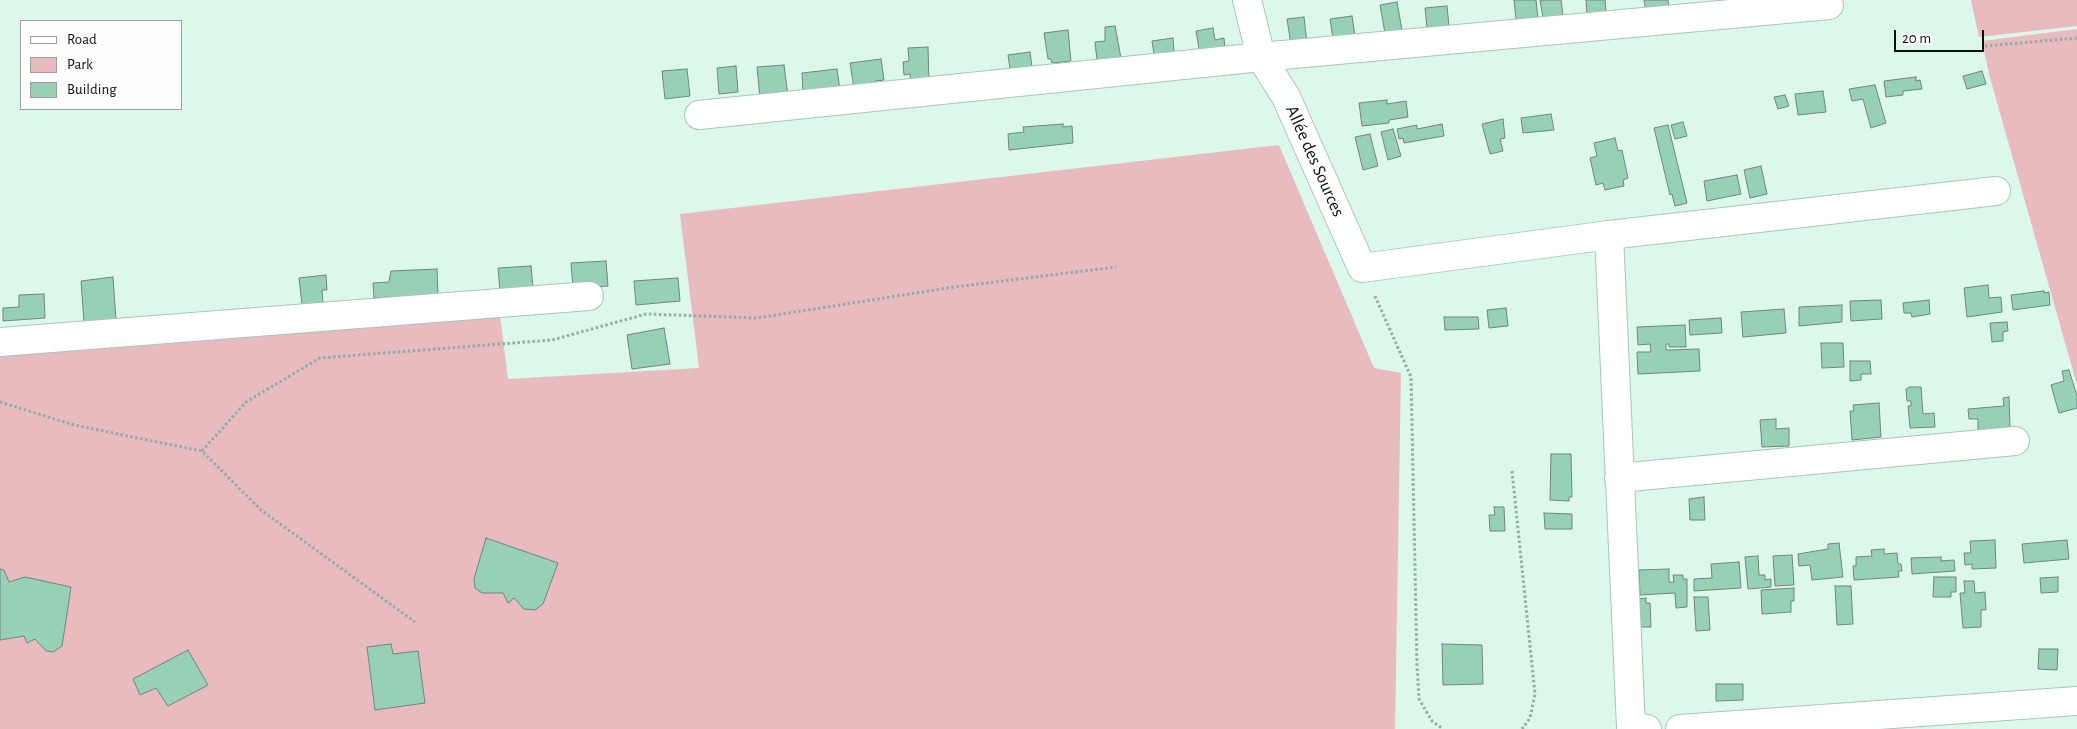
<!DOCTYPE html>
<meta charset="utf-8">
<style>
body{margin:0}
#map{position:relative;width:2077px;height:729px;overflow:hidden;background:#dbf8ea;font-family:"Alegreya Sans",sans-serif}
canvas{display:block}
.legend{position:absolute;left:20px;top:20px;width:162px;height:90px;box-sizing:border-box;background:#fdfdfd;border:1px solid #9b9f9d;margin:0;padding:6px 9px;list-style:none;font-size:15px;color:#08120d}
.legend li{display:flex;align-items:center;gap:10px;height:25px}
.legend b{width:25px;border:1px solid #9b9f9d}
.scale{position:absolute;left:1894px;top:30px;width:90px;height:22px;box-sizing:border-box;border:2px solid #08120d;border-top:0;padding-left:6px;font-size:15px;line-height:18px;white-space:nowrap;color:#08120d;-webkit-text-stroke:4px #fdfdfd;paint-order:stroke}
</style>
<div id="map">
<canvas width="2077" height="729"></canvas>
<ul class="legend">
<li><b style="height:6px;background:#fff"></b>Road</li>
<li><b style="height:14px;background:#e8bbbe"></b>Park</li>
<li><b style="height:14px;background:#98d0b6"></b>Building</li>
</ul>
<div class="scale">20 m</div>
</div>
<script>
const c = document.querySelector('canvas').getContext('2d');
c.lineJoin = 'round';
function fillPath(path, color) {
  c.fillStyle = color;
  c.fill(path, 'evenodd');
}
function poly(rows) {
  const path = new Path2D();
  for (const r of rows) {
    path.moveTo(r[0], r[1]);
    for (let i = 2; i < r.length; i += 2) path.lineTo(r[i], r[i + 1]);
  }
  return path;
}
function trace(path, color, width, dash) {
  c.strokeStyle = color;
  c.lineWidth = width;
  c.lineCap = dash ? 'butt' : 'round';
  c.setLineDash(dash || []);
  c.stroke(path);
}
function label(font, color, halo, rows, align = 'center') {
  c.font = font + ' "Alegreya Sans",sans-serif';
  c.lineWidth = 5;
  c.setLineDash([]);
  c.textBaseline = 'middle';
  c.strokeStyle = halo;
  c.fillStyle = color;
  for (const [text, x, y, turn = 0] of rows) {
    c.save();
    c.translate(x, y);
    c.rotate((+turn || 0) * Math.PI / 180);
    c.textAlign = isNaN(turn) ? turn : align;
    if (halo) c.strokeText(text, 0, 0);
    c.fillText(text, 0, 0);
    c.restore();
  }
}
fillPath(poly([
 [1971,0,2077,0,2077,26,1979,37],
 [2077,29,2077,385,1989,74,1982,41],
 [1279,145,1374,368,1401,373,1395,729,0,729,0,349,500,316,508,379,699,368,680,214]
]), '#e8bbbe');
const building = poly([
 [1514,0,1536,0,1538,18,1516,19,1514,0],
 [1540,0,1561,0,1563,15,1543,18,1540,0],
 [1586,0,1605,0,1606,12,1587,14,1586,0],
 [1644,0,1668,0,1669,8,1646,11,1644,0],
 [1397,2,1402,30,1385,33,1380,5,1397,2],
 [1447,6,1449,26,1427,28,1425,8,1447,6],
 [1352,16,1355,36,1333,39,1330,19,1352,16],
 [1304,17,1307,43,1291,45,1287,19,1304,17],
 [1115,26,1121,58,1097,60,1095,42,1105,41,1105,27,1115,26],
 [1213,28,1215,40,1224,38,1225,49,1200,54,1196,31,1213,28],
 [1068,30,1071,61,1052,63,1051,59,1048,59,1044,33,1068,30],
 [1173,38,1174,52,1154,54,1152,41,1173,38],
 [928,47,929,82,911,83,910,74,904,75,903,62,909,61,908,48,928,47],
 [1030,52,1032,67,1010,69,1008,55,1030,52],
 [881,59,884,80,875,81,875,87,854,89,850,63,881,59],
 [784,65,788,96,760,98,757,67,784,65],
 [736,66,738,92,719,94,717,68,736,66],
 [687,69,690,96,665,99,662,71,687,69],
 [837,69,840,90,803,94,802,73,837,69],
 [1982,71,1986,84,1967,89,1963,76,1982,71],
 [1916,77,1916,81,1920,80,1922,89,1903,91,1903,95,1886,97,1884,81,1916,77],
 [1875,85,1886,123,1871,128,1863,99,1852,101,1849,89,1875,85],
 [1823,91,1826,112,1798,115,1795,94,1823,91],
 [1785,95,1789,106,1778,109,1774,97,1785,95],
 [1387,100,1387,104,1406,101,1408,117,1389,120,1389,123,1362,126,1359,103,1387,100],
 [1551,114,1554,130,1523,133,1521,118,1551,114],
 [1503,119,1505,138,1500,139,1503,151,1490,154,1482,124,1503,119],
 [1683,122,1687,136,1675,139,1671,125,1683,122],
 [1063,124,1063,127,1072,126,1073,143,1009,150,1008,134,1024,132,1023,127,1063,124],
 [1442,124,1444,136,1404,143,1403,138,1399,139,1397,129,1417,125,1417,129,1442,124],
 [1668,125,1687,203,1675,206,1672,194,1670,195,1654,128,1668,125],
 [1393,129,1401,156,1388,160,1381,132,1393,129],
 [1370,134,1378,166,1363,170,1355,137,1370,134],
 [1615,138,1618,151,1622,150,1628,178,1623,180,1624,186,1605,190,1603,183,1596,185,1590,158,1597,156,1594,143,1615,138],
 [1761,166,1767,194,1750,198,1744,170,1761,166],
 [1737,175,1741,194,1707,201,1704,181,1737,175],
 [606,261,608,286,573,288,571,263,606,261],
 [531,266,533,287,500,291,498,268,531,266],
 [437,269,438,297,392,300,390,297,374,298,373,283,389,282,391,271,437,269],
 [326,275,327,290,322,290,323,304,302,305,299,278,326,275],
 [113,277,116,320,84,322,81,281,113,277],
 [678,278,680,301,636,305,634,281,678,278],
 [1988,285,1989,298,2001,297,2002,312,1967,317,1964,288,1988,285],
 [2044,291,2044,293,2049,292,2050,305,2013,310,2011,295,2044,291],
 [44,294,45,318,3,321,3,308,19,307,19,295,44,294],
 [1881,300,1882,319,1851,321,1850,301,1881,300],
 [1929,300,1930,314,1912,317,1911,313,1904,313,1903,303,1929,300],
 [1842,305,1842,322,1799,326,1799,307,1842,305],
 [1506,308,1508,326,1489,328,1487,310,1506,308],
 [1784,309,1786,333,1743,337,1741,312,1784,309],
 [1444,317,1478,317,1479,329,1445,330,1444,317],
 [1721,318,1722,333,1690,335,1689,320,1721,318],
 [2007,322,2008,331,2003,332,2003,341,1992,342,1990,323,2007,322],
 [1685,325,1686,347,1669,347,1669,344,1666,344,1666,350,1699,349,1700,371,1638,374,1637,352,1651,352,1650,344,1638,345,1637,327,1685,325],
 [664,328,670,364,632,369,627,335,664,328],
 [1821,343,1843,343,1844,367,1822,368,1821,343],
 [1850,361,1870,361,1871,374,1861,374,1861,380,1850,381,1850,361],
 [2069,370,2077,396,2077,408,2059,413,2051,385,2064,381,2062,371,2069,370],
 [1910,387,1921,387,1923,414,1934,413,1935,427,1910,428,1908,406,1911,406,1911,401,1907,401,1906,389,1910,387],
 [2009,397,2010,428,1978,431,1978,419,1969,419,1968,409,2004,406,2003,398,2009,397],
 [1879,403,1881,437,1852,440,1850,411,1854,411,1853,405,1879,403],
 [1776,419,1776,429,1789,428,1789,446,1762,447,1760,420,1776,419],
 [1551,454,1571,454,1572,497,1569,497,1569,501,1550,500,1551,454],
 [1704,497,1705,520,1690,520,1689,499,1704,497],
 [1494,507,1504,507,1505,531,1490,531,1489,515,1495,515,1494,507],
 [1544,513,1572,514,1572,529,1545,529,1544,513],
 [486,538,558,563,543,604,535,610,524,609,514,598,508,603,503,593,482,593,475,588,474,579,486,538],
 [1995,540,1996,568,1972,569,1972,564,1965,565,1964,553,1971,553,1970,541,1995,540],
 [2067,540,2069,559,2024,563,2022,544,2067,540],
 [1839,543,1843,577,1812,580,1810,565,1799,566,1798,554,1828,549,1828,544,1839,543],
 [1884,549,1884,554,1897,553,1898,564,1901,564,1902,571,1898,571,1899,577,1854,580,1853,566,1856,566,1856,557,1872,556,1871,550,1884,549],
 [1792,555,1794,585,1775,586,1773,556,1792,555],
 [1758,556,1759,575,1765,575,1765,580,1771,579,1771,587,1748,589,1745,557,1758,556],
 [1941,557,1941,561,1954,560,1955,571,1912,574,1911,558,1941,557],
 [1739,562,1741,588,1694,591,1694,579,1712,578,1711,564,1739,562],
 [0,569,4,570,9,582,25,577,71,587,62,646,53,652,46,651,35,639,27,643,24,636,0,640,0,569],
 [1669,569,1669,582,1674,582,1673,575,1683,575,1683,579,1687,579,1687,607,1676,608,1675,593,1640,595,1639,570,1669,569],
 [1934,577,1956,577,1956,592,1951,592,1951,597,1933,597,1934,577],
 [2058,577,2058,592,2041,593,2040,578,2058,577],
 [1964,581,1974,581,1975,593,1985,592,1986,610,1981,610,1981,627,1963,628,1960,593,1965,593,1964,581],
 [1835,586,1851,586,1853,624,1837,625,1835,586],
 [1794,588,1794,601,1791,601,1791,612,1762,614,1761,590,1794,588],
 [1694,597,1708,597,1710,630,1696,631,1694,597],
 [1646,598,1646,603,1650,603,1651,627,1639,627,1637,599,1646,598],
 [391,644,393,654,418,651,425,703,375,710,367,647,391,644],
 [1442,644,1482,645,1483,684,1443,685,1442,644],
 [2039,649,2058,649,2057,670,2038,669,2039,649],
 [188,650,208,685,168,706,156,688,140,695,133,679,188,650],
 [1716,684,1743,684,1743,700,1716,701,1716,684]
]);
fillPath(building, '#98d0b6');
trace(building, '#6d887b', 1);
const minor = poly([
 [1247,0,1261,57,1286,97,1362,268,1609,235,1631,727,1647,729],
 [699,115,1261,57,1829,5],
 [1609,235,1996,191],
 [0,342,589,296],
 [1619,478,2015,441],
 [1680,729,2077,701]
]);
trace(minor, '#aac6b8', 30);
trace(poly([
 [1985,46,2077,38],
 [1375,296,1411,377,1417,665,1419,699,1432,721,1443,729],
 [0,402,74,425,202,451,261,510,415,622],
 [202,451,246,402,320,358,552,340,646,314,757,318,954,287,1116,267],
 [1512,471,1535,694,1530,718,1522,729]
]), '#95aca1', 3, [2.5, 2.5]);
trace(minor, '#fff', 28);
label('18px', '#08120d', '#fdfdfd', [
 ["Allée des Sources",1315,161,66]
]);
</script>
